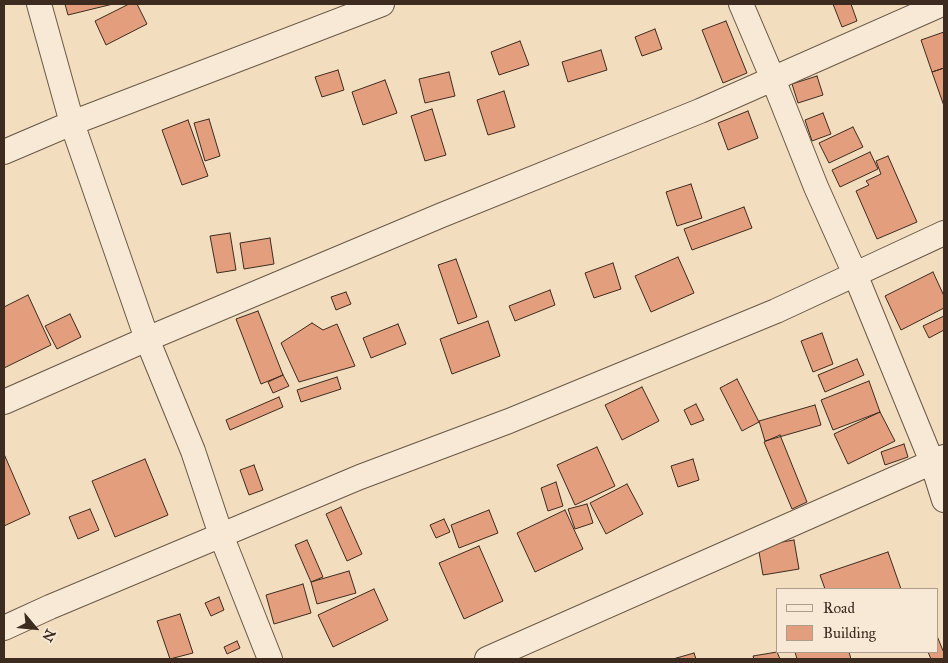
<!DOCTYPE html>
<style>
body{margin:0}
#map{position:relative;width:948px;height:663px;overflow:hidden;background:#f2ddbf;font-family:"IM FELL Great Primer",serif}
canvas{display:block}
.frame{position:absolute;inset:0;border:5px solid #3d2b1f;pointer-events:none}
.legend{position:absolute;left:776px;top:588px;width:162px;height:65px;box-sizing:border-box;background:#f7e9d5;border:1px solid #ad9d8c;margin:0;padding:6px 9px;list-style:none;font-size:15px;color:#3d2b1f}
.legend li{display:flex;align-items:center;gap:10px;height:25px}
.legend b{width:25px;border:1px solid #ad9d8c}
.north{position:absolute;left:10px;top:603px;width:50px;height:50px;-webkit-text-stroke:4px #f7e9d5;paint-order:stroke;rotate:118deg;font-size:14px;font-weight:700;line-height:20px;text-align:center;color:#3d2b1f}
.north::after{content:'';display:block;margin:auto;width:18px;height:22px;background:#3d2b1f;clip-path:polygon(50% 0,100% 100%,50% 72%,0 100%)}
</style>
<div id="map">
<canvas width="948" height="663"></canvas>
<div class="frame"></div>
<ul class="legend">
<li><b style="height:6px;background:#f7e9d5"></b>Road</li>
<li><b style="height:14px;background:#e39f7d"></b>Building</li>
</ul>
<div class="north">N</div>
</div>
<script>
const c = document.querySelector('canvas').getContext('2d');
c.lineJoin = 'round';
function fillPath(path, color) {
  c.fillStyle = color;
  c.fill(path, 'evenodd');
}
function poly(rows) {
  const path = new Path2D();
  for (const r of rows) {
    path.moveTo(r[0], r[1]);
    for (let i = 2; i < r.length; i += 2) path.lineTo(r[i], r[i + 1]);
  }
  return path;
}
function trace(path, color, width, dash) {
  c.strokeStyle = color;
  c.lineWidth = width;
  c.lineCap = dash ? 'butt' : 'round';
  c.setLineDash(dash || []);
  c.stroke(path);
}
const building = poly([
 [65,4,113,4,68,15,65,4],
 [129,4,137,4,147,24,106,45,95,21,129,4],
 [833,4,851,4,857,21,842,27,833,4],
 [726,21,747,73,723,83,702,30,726,21],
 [655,29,662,49,642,56,635,37,655,29],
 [944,32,944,68,932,72,921,40,944,32],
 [520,41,529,65,499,75,491,52,520,41],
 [601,50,607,70,568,82,562,62,601,50],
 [944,68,944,106,932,72,944,68],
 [338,70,344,90,322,97,315,77,338,70],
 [449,72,455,96,425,103,419,79,449,72],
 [817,76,823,95,798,103,792,84,817,76],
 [385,80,397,113,363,125,352,92,385,80],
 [504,91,515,127,488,135,477,100,504,91],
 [432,109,446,155,425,161,411,116,432,109],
 [748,111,758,138,728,150,718,123,748,111],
 [823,113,831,134,812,141,805,120,823,113],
 [209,119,220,156,205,161,194,123,209,119],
 [188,120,208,176,182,185,162,130,188,120],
 [853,127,863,147,829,163,819,143,853,127],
 [870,152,878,169,840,187,832,170,870,152],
 [888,156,917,222,877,239,856,191,869,185,866,181,881,174,876,161,888,156],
 [691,184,702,218,677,226,666,192,691,184],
 [744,207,752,228,692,250,684,229,744,207],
 [230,233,236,270,217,273,210,236,230,233],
 [270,238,274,264,244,269,240,243,270,238],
 [678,257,694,293,651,312,635,276,678,257],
 [456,259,477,317,458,324,438,265,456,259],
 [613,263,621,289,594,298,585,273,613,263],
 [933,272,944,296,944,308,901,330,885,296,933,272],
 [550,290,555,305,515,321,509,306,550,290],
 [346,292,351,304,336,310,331,297,346,292],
 [28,295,51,345,4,368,4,307,28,295],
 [258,311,283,375,261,384,236,319,258,311],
 [70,314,81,337,57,349,45,326,70,314],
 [944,316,944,330,929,338,923,326,944,316],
 [488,321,500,356,452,374,440,339,488,321],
 [312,323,323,330,337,324,355,366,299,382,281,343,312,323],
 [398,324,406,344,371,358,363,338,398,324],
 [822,333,833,364,813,372,801,341,822,333],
 [857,359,864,375,825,392,818,375,857,359],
 [283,375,289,386,273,393,268,382,283,375],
 [337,377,341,389,301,402,297,390,337,377],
 [737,379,759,422,742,431,720,388,737,379],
 [869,381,880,412,833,430,821,400,869,381],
 [642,387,659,421,622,440,605,405,642,387],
 [279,397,283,407,230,430,226,420,279,397],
 [696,404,704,420,691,425,684,410,696,404],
 [815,405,821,425,765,441,759,421,815,405],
 [880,412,895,441,848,464,834,434,880,412],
 [780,435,807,502,792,509,764,442,780,435],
 [904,444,908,457,885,465,881,452,904,444],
 [597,447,615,486,575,505,557,465,597,447],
 [4,454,30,514,4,526,4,454],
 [145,459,168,515,115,537,92,481,145,459],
 [693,459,699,480,678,487,671,466,693,459],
 [254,465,263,490,249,495,240,470,254,465],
 [556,482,563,506,548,511,541,488,556,482],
 [627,484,643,514,606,534,590,503,627,484],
 [587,504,593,523,575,529,568,509,587,504],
 [341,507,362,554,347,561,326,514,341,507],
 [90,509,99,530,78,539,69,517,90,509],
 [489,510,498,533,459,548,451,525,489,510],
 [565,510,583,549,535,572,517,533,565,510],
 [444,519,450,532,436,538,430,525,444,519],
 [307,540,323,577,311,582,295,545,307,540],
 [794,540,799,569,763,575,758,546,794,540],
 [479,546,503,601,464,619,439,563,479,546],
 [888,552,901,589,825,589,820,575,888,552],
 [349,571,356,593,317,604,311,582,349,571],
 [303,584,311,613,274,624,266,595,303,584],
 [374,589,388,620,333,647,318,615,374,589],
 [219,597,224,610,211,616,205,603,219,597],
 [180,614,193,653,170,659,157,621,180,614],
 [937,636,944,653,944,659,931,659,928,652,937,652,937,636],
 [237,641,240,648,227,654,224,647,237,641],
 [777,652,780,659,754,659,753,656,777,652],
 [795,652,849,652,851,659,797,659,795,652],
 [694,653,696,659,673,659,694,653]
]);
fillPath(building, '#e39f7d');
trace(building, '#3d2b1f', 1);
const minor = poly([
 [39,4,72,123,147,339,193,451,221,535,270,659],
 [741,4,773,79,816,187,855,274,932,462,944,500],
 [4,152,72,123,382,4],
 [4,402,147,339,442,215,700,111,942,4],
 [4,628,50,607,360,477,509,421,776,311,944,233],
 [487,659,944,457]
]);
trace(minor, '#6a5847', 26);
trace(minor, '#f7e9d5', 24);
</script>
